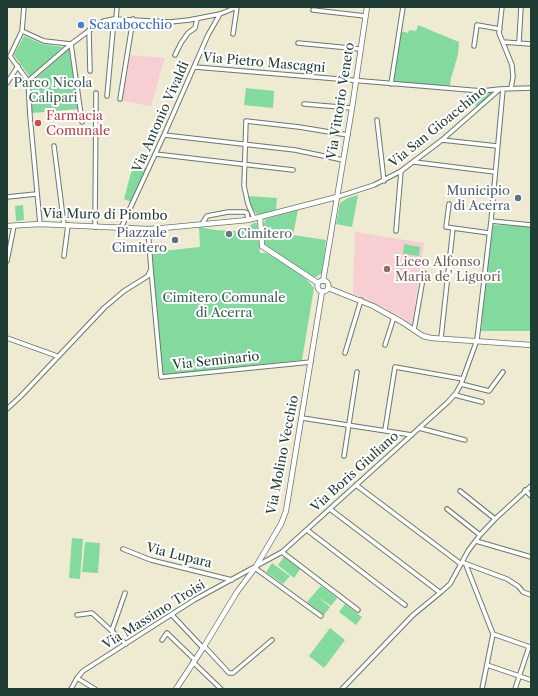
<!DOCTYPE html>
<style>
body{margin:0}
#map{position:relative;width:538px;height:696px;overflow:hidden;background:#efead2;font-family:"Libre Caslon Text",serif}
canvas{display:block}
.frame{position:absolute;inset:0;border:8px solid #1f3d34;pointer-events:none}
</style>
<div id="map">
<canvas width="538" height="696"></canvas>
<div class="frame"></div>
</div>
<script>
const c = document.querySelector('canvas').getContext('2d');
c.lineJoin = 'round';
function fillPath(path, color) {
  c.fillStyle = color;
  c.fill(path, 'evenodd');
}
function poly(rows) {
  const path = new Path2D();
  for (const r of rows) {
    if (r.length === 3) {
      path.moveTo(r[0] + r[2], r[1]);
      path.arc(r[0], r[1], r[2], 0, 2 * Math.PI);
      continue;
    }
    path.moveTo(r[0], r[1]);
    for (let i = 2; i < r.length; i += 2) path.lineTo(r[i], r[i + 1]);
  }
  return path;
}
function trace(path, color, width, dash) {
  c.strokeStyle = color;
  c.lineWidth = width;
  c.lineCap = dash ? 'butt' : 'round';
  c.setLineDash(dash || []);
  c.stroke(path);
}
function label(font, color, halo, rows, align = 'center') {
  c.font = font + ' "Libre Caslon Text",serif';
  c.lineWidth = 4;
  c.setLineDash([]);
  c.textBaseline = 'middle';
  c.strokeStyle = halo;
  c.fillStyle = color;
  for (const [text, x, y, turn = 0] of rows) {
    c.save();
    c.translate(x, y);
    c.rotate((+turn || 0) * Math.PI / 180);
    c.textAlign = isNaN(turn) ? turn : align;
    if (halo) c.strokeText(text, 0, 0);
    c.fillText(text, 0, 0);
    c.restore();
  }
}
fillPath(poly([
 [130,55,165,58,151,106,122,101],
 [355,232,424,243,412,324,409,324,405,319,396,313,393,314,390,312,385,307,380,306,353,294]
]), '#f7cfd2');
fillPath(poly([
 [418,25,459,42,458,55,451,78,450,86,394,82,401,31,408,33,409,30,416,31],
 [24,36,42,44,63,47,30,77,14,55],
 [69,49,78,109,32,113,30,83],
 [246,88,274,91,273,108,244,105],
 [500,89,480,107,475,105,482,91],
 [133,165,147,169,131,202,124,199],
 [358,195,352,227,336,224,340,203,348,198],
 [247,196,277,198,276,210,258,215,253,210],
 [23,205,24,220,16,221,15,206],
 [298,210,293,235,326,240,322,273,316,277,311,276,265,246,264,224,265,219],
 [254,223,257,223,260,253,266,253,279,260,306,279,314,288,302,360,162,375,152,252,200,247,199,227,215,230,234,231,244,229],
 [491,225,531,226,531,331,481,331],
 [404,244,420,247,419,256,403,254],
 [72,538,83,539,80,579,69,578],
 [85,542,100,543,98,573,82,572],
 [284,557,300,569,294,578,278,565],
 [272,563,290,576,283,584,266,572],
 [321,586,337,598,331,606,317,596,330,607,324,615,307,602],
 [345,604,362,617,356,625,339,612],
 [330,628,345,640,324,668,309,656]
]), '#82da9e');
const minor = poly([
 [502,7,499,33,512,65,513,77,511,88],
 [313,10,365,16],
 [116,19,117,7],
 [89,30,90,71],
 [22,31,44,41,71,44],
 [233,34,237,7],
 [503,42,531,44],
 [519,42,521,7],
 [298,43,360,49],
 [71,44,82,122],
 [474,46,477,25,500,29],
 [175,55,181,43,188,33,195,28,197,19],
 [10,56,28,81,30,116,40,224],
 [10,56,22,31,24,7],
 [195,67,482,91,500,89],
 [28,81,71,44,98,24,104,21,114,19,170,22,189,20,220,14,237,7],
 [7,83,18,66],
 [391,84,403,7],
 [107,96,114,19],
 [120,99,133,19],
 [304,104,352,108],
 [377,120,384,181],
 [164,135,295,150,343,160],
 [442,140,497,146],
 [54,146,64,225],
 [155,154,293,170],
 [414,162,495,172],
 [7,197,36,194],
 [337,197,374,185,401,171,442,140,500,89,531,88],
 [254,218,248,204,244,186,246,121,299,127,348,135],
 [491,221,531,225],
 [202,224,207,216,228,212,245,212,247,213,248,220],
 [95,227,96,93],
 [121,228,164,135,208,35,220,14],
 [453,228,489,233],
 [396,231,401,171],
 [64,256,68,225],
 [7,261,14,226],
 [151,269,161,377,311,362],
 [414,330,424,273],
 [7,338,57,356],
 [441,338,453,228,446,227,449,204],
 [385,345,394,317],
 [345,353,361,300],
 [461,384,489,391,503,372],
 [455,395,482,402],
 [7,409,21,396,104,308,124,291,148,276,151,269,148,229],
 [302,418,412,435],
 [419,428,465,440],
 [385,430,395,367,463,379],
 [344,456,357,372],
 [356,485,461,564],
 [525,490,531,496],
 [460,491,495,519],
 [330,509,438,591],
 [447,509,480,535],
 [307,530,405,605],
 [476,541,531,557],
 [123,549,151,560,232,580],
 [282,552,358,610],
 [464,563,507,579,518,586,523,592,531,595],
 [466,565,493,634,482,689],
 [255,568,321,616],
 [77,615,92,613,126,644],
 [173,616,203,648],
 [112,630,125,593],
 [493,634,530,647],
 [162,640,167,633,195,660],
 [204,646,229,673,233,673,272,640],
 [193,662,221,689],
 [487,665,531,680],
 [77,678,95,689],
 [71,689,77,678,83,671,194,600,282,552,448,402,456,393,461,384,477,340,491,221,503,89],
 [342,689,413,615,441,592,450,584,468,551,480,535,495,519,531,486],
 [515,689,529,647]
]);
const tertiary = poly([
 [260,217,262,246,318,283],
 [7,226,40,224,148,229,163,228,248,220,337,197],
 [323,286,5.5],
 [323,281,352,108,367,7],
 [328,288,373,306,402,322,423,336,431,338,531,345],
 [176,689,203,648,237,592,255,568,281,524,286,511,322,292]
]);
trace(minor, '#687a6b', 5.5);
trace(tertiary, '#687a6b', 6);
trace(minor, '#fff', 3.5);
trace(tertiary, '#fff', 4.5);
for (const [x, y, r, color] of [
 [81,25,4,"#3f7fe0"],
 [38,123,4,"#e0444e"],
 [518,198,4,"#5c6f8a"],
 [229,234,4,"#6b7280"],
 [175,240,4,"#5c6f8a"],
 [387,269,4,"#8d6e63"]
]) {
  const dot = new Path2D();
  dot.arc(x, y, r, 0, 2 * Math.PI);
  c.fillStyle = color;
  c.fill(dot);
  trace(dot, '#fff', 1.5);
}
label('13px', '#366cbe', '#fff', [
 ["Scarabocchio",89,25]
], 'left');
label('13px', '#1f3d34', '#fff', [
 ["Via Pietro Mascagni",264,63,5],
 ["Via Vittorio Veneto",341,101,-81],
 ["Via Antonio Vivaldi",161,117,-66],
 ["Via San Gioacchino",438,127,-39],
 ["Via Muro di Piombo",105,215,1],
 ["Via Seminario",216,361,-6],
 ["Via Molino Vecchio",283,455,-79],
 ["Via Boris Giuliano",355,472,-42],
 ["Via Lupara",179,556,14],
 ["Via Massimo Troisi",154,615,-32]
]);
label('13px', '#38644e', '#fff', [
 ["Parco Nicola",53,83],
 ["Calipari",53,98],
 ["Cimitero Comunale",224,298],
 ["di Acerra",224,313]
]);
label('13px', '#be3a42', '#fff', [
 ["Farmacia",46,116],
 ["Comunale",46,131]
], 'left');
label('13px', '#4e5e75', '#fff', [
 ["Municipio",510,191],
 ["di Acerra",510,206],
 ["Piazzale",167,233],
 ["Cimitero",167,248]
], 'right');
label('13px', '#5b616d', '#fff', [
 ["Cimitero",237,234]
], 'left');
label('13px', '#785e54', '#fff', [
 ["Liceo Alfonso",395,262],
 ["Maria de' Liguori",395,277]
], 'left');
</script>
